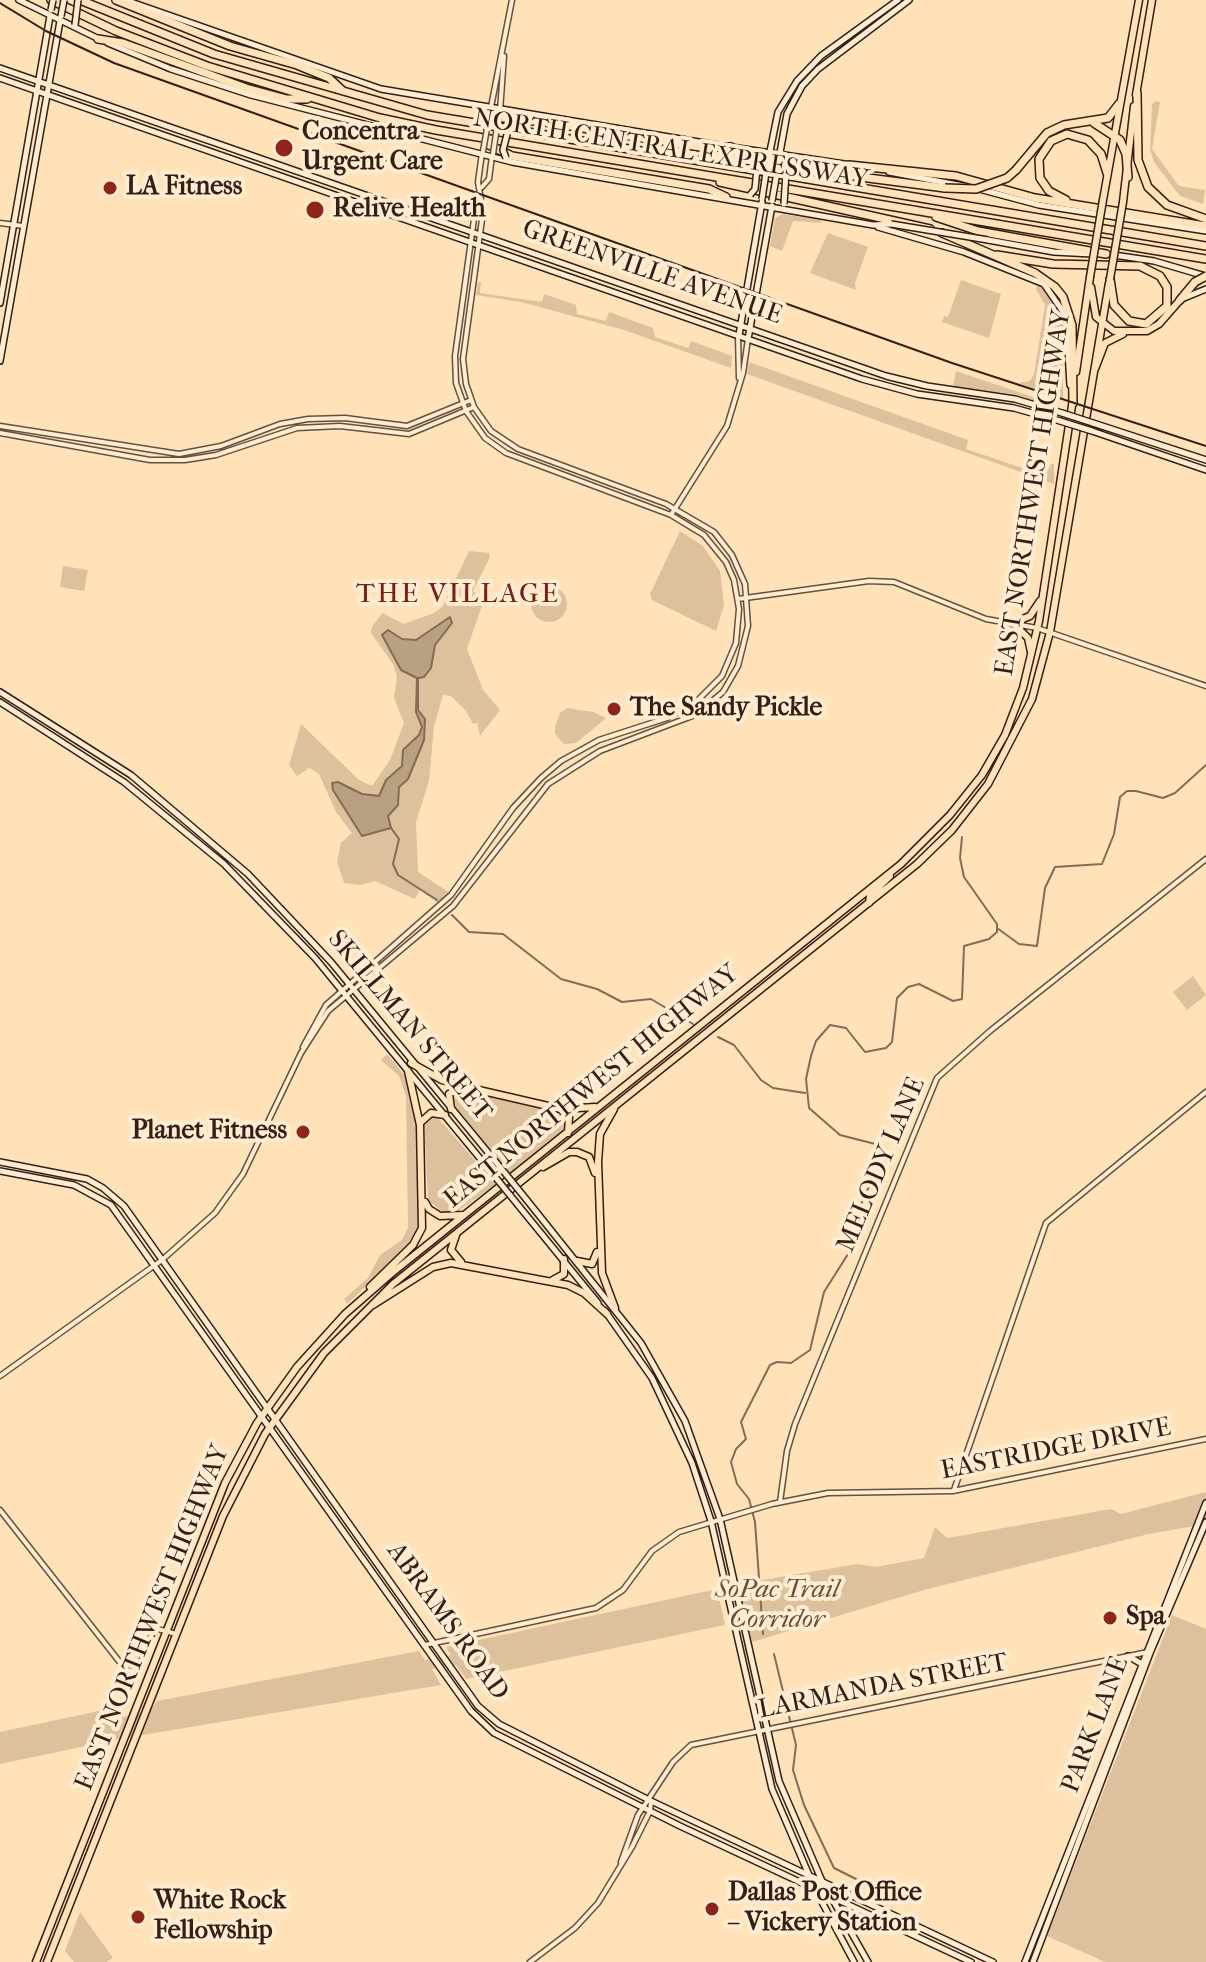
<!DOCTYPE html>
<meta charset="utf-8">
<style>
body{margin:0}
canvas{display:block;background:#ffe2b8}
</style>
<canvas width="1206" height="1962"></canvas>
<script>
const c = document.querySelector('canvas').getContext('2d');
c.lineJoin = 'round';
function fillPath(path, color) {
  c.fillStyle = color;
  c.fill(path, 'evenodd');
}
function poly(rows) {
  const path = new Path2D();
  for (const r of rows) {
    if (r.length === 3) {
      path.moveTo(r[0] + r[2], r[1]);
      path.arc(r[0], r[1], r[2], 0, 2 * Math.PI);
      continue;
    }
    path.moveTo(r[0], r[1]);
    for (let i = 2; i < r.length; i += 2) path.lineTo(r[i], r[i + 1]);
  }
  return path;
}
function trace(path, color, width, dash) {
  c.strokeStyle = color;
  c.lineWidth = width;
  c.lineCap = dash ? 'butt' : 'round';
  c.setLineDash(dash || []);
  c.stroke(path);
}
function label(font, color, halo, rows, align = 'center') {
  c.font = font + ' "IM FELL French Canon",serif';
  c.lineWidth = 8;
  c.setLineDash([]);
  c.textBaseline = 'middle';
  c.strokeStyle = halo;
  c.fillStyle = color;
  for (const [text, x, y, turn = 0] of rows) {
    c.save();
    c.translate(x, y);
    c.rotate((+turn || 0) * Math.PI / 180);
    c.textAlign = isNaN(turn) ? turn : align;
    if (halo) c.strokeText(text, 0, 0);
    c.fillText(text, 0, 0);
    c.restore();
  }
}
fillPath(poly([
 [1155,101,1160,102,1152,149,1179,186,1205,190,1203,204,1180,196,1154,162,1150,150,1152,105],
 [783,214,821,220,821,223,793,221,782,251,770,246,775,218],
 [828,233,868,247,855,283,856,290,810,273],
 [961,280,1001,294,989,338,942,322,944,316,948,317],
 [478,282,481,282,480,293,542,302,544,294,576,305,577,314,606,321,609,312,653,328,655,337,688,348,691,341,732,356,731,368,624,330,521,302,476,295],
 [1038,283,1062,311,1063,398,1019,383,1030,381,1034,374,1045,305,1036,289],
 [749,362,968,440,966,449,1031,471,1047,471,1051,464,1054,464,1054,484,747,374],
 [956,371,1059,406,1058,408,1013,394,953,387],
 [680,531,703,546,720,571,724,605,716,631,652,600,650,594],
 [469,551,489,553,490,557,473,591,484,600,467,649,483,690,500,710,480,736,477,723,473,724,466,711,451,696,443,695,434,726,429,781,416,822,418,872,450,893,439,904,420,890,415,899,375,881,361,885,344,883,337,862,341,843,352,833,336,812,319,774,309,768,297,776,289,765,301,724,359,780,372,786,390,760,404,723,394,698,397,677,393,664,371,633,372,627,382,613,404,624,434,613,443,606],
 [63,566,88,570,84,591,60,587],
 [549,604,18],
 [567,708,593,712,606,718,576,743,564,744,555,734,555,727,560,713],
 [1193,976,1206,995,1187,1010,1173,992],
 [387,1054,405,1076,418,1113,421,1220,410,1245,347,1304,344,1299,368,1278,380,1255,402,1240,408,1228,406,1096,399,1076,381,1060],
 [464,1090,562,1112,567,1115,565,1130,510,1174,454,1104,454,1095],
 [429,1117,438,1118,496,1184,457,1212,444,1213,428,1200,424,1123],
 [1206,1492,1206,1524,1149,1534,924,1590,752,1642,739,1584,857,1564,876,1567,924,1558,935,1527,947,1538,1111,1509,1121,1514],
 [717,1589,725,1625,466,1679,456,1665,432,1669,441,1685,119,1739,0,1764,0,1732,122,1706,118,1718,150,1712,157,1701,419,1651,425,1660,451,1655,446,1647],
 [1172,1615,1206,1629,1206,1962,1105,1962,1047,1936],
 [80,1912,113,1958,106,1962,74,1962,65,1951]
]), '#dcc19c');
const water = poly([
 [450,617,452,623,435,645,431,668,424,677,418,678,418,710,425,719,424,740,408,779,399,787,398,805,388,816,391,828,362,836,333,790,332,783,338,782,362,794,379,796,386,780,402,766,403,750,419,735,422,727,416,712,417,678,401,670,382,635,388,630,402,639,416,640,450,617]
]);
fillPath(water, '#b9a081');
trace(water, '#836c56', 2);
trace(poly([
 [391,828,399,839,393,864,398,875,437,900],
 [452,915,469,932,503,934,561,979,597,989,622,1002,651,999,693,1024],
 [997,928,1019,944,1037,946,1045,888,1055,867,1102,864,1114,834,1120,797,1127,791,1136,791,1163,798,1175,793,1206,765],
 [718,1037,734,1045,761,1080,773,1088,805,1093],
 [763,1634,755,1522,749,1499,737,1484,731,1462,736,1449,746,1439,741,1422,770,1365,777,1362,791,1363,810,1350,824,1292,855,1243,863,1196,887,1162,879,1145,840,1135,809,1108,806,1079,811,1056,816,1041,830,1025,846,1028,865,1052,886,1048,892,1042,897,998,908,987,919,984,953,1001,962,999,964,946,989,939,997,932,997,924,964,877,960,858,962,837],
 [774,1654,796,1745,793,1770,804,1805,834,1868,872,1887]
]), '#836c56', 2);
const tertiary = poly([
 [491,107,512,0],
 [500,111,504,56],
 [482,187,489,179,492,156],
 [0,223,23,226],
 [738,336,739,378],
 [0,426,179,454,221,446,280,424,308,419,345,418,407,426,471,400],
 [0,433,150,460,185,460,216,455,297,428,340,426,409,434,474,407],
 [671,515,727,426,743,373,748,339],
 [738,599,869,581,894,582,986,619,1037,628,1206,686],
 [303,1047,326,1005,451,895,513,808,541,778,561,761,599,740,667,718,697,701,722,676,736,643,739,609,734,580,726,562,704,535,671,515,506,453,485,438,466,411,456,383,455,356,474,219,481,204],
 [0,1376,162,1260,215,1213,243,1174,301,1053,328,1011,453,906,548,784,600,751,695,715,723,692,738,666,748,626,745,584,732,555,714,532,666,504,518,449,491,431,474,407,466,384,463,359,483,212,478,182,482,153],
 [954,1490,1046,1223,1206,1092],
 [780,1502,787,1451,795,1424,937,1078,990,1031,1206,859],
 [0,1510,126,1670,137,1671,153,1632,158,1629,176,1634],
 [425,1645,596,1608,623,1590,652,1551,679,1532,772,1504,828,1493,953,1491,1206,1439],
 [621,1862,638,1815,673,1762,691,1745,1148,1652],
 [530,1962,575,1928,598,1903,632,1847,650,1811,651,1801]
]);
const secondary = poly([
 [19,0,99,39],
 [125,0,381,89,717,145],
 [108,43,171,69,251,95,512,162,873,225,891,224],
 [0,68,886,376,927,386,1015,399,1062,413],
 [0,78,862,379,917,394,1014,408,1060,421],
 [731,147,851,165],
 [779,158,787,114,802,86,818,69,909,0],
 [767,166,778,112,797,81,821,56,898,0],
 [889,172,969,187],
 [979,189,1039,205,1206,231],
 [878,227,964,252,1044,284,1066,316,1070,385],
 [988,240,1054,252,1092,254],
 [1114,255,1154,261,1205,276],
 [1184,298,1206,289],
 [0,303,50,16],
 [739,335,762,202],
 [748,339,772,206],
 [0,361,60,21],
 [1093,423,1206,460],
 [1092,431,1206,470],
 [0,692,131,775,248,874,331,962,500,1167],
 [0,702,124,782,224,864,315,958,492,1173],
 [0,1162,87,1179,103,1188,124,1206,478,1706,499,1724,651,1801,993,1962],
 [0,1171,74,1185,111,1205,471,1711,494,1733,680,1826,971,1962],
 [526,1199,641,1343,685,1421,720,1519,779,1781,822,1881,868,1962],
 [518,1205,598,1303],
 [605,1311,652,1378,692,1463,711,1521,772,1789,815,1889,854,1962],
 [1128,1656,1142,1664],
 [1025,1962,1206,1503],
 [1033,1962,1150,1653,1206,1522]
]);
const primary = poly([
 [1136,95,1152,0],
 [1103,200,1139,0],
 [1123,202,1134,106],
 [1091,287,1096,317,1114,331,1147,331,1159,324,1180,300],
 [1095,369,1105,343,1123,334],
 [1076,372,1090,277],
 [1013,623,1030,616,1040,601],
 [1013,623,1028,638,1031,652],
 [869,903,870,896,890,876],
 [411,1063,442,1080,470,1088,561,1109,595,1107],
 [451,1109,449,1094,460,1087],
 [561,1109,569,1117,568,1133],
 [614,1109,600,1134,598,1162,602,1273,615,1308],
 [421,1122,431,1113,445,1115],
 [543,1167,569,1152,577,1152,589,1157,595,1173],
 [425,1202,429,1209,440,1216,463,1215],
 [456,1235,451,1250,461,1262],
 [577,1261,592,1264,597,1252],
 [553,1280,564,1274,564,1259],
 [370,1287,413,1245,422,1228,420,1125,408,1071],
 [373,1305,433,1267,451,1263,568,1285,584,1293,607,1314],
 [36,1962,225,1483,257,1423,297,1367,345,1314,392,1273,901,864,950,815,982,775,1005,735,1023,688,1039,621,1073,399],
 [47,1962,223,1516,265,1434,324,1353,393,1284,917,864,952,830,988,784,1032,699,1050,632,1109,283]
]);
const motorway = poly([
 [51,0,116,31,207,66,380,118,436,130,1206,259],
 [80,0,214,54,427,115,1206,246],
 [116,0,230,46,297,65,329,78,343,91],
 [98,39,123,43,249,89,286,99,307,99],
 [1137,93,1138,160,1148,187,1167,205,1206,219],
 [476,123,493,117,546,122,700,147,731,147],
 [1094,123,1120,140,1126,154,1128,177],
 [487,144,512,156,709,189,726,197],
 [849,165,956,176,1035,198,1206,226],
 [1016,170,1047,133,1064,125,1108,118,1119,104],
 [773,171,784,167,945,188],
 [720,182,930,229],
 [1066,200,1049,191,1040,178,1039,159,1051,141,1067,134,1088,140,1101,154,1107,173],
 [936,217,978,231,1106,254],
 [942,233,1035,273,1055,287,1063,297,1072,325,1073,403],
 [997,255,1053,264,1140,266,1160,276,1167,287,1167,306,1146,324,1129,321,1114,305,1110,279],
 [1180,300,1195,282]
]);
trace(tertiary, '#65503e', 7);
trace(secondary, '#321f16', 8);
trace(primary, '#321f16', 9);
trace(motorway, '#321f16', 10);
trace(tertiary, '#ffecd1', 4);
trace(secondary, '#ffecd1', 5);
trace(primary, '#ffe2b8', 6);
trace(motorway, '#ffe2b8', 7);
trace(poly([
 [0,3,46,31,114,63,952,363,1206,446]
]), '#321f16', 2);
const tertiaryBridge = poly([
 [483,151,490,112],
 [493,154,499,113]
]);
const secondaryBridge = poly([
 [51,10,53,0],
 [61,16,64,0],
 [75,25,78,0],
 [506,158,503,150,512,115],
 [750,195,755,189,758,159],
 [762,199,767,166],
 [772,201,779,161],
 [784,204,786,172,792,163],
 [891,224,988,240],
 [1062,413,1093,423],
 [1060,421,1092,431],
 [500,1167,526,1199],
 [492,1173,518,1205]
]);
const primaryBridge = poly([
 [1090,277,1103,200],
 [1110,279,1123,202]
]);
const motorwayBridge = poly([
 [945,188,976,189,1007,178,1016,170],
 [1195,282,1206,276]
]);
trace(tertiaryBridge, '#65503e', 7, []);
trace(secondaryBridge, '#321f16', 8, []);
trace(primaryBridge, '#321f16', 9, []);
trace(motorwayBridge, '#321f16', 10, []);
trace(tertiaryBridge, '#ffecd1', 4);
trace(secondaryBridge, '#ffecd1', 5);
trace(primaryBridge, '#ffe2b8', 6);
trace(motorwayBridge, '#ffe2b8', 7);
for (const [x, y, r, color] of [
 [284,148,10,"#8f2418"],
 [110,188,8,"#8f2418"],
 [315,210,10,"#8f2418"],
 [614,709,8,"#8f2418"],
 [303,1132,8,"#8f2418"],
 [1110,1618,8,"#8f2418"],
 [712,1909,8,"#8f2418"],
 [138,1917,8,"#8f2418"]
]) {
  const dot = new Path2D();
  dot.arc(x, y, r, 0, 2 * Math.PI);
  c.fillStyle = color;
  c.fill(dot);
  trace(dot, '#ffecd1', 3);
}
label('bold 26px', '#321f16', '#ffecd1', [
 ["Concentra",302,133],
 ["Urgent Care",302,163],
 ["LA Fitness",126,188],
 ["Relive Health",333,210],
 ["The Sandy Pickle",630,709],
 ["Planet Fitness",287,1132,"right"],
 ["Spa",1126,1618],
 ["Dallas Post Office",728,1894],
 ["– Vickery Station",728,1924],
 ["White Rock",154,1902],
 ["Fellowship",154,1932]
], 'left');
label('26px', '#321f16', '#ffecd1', [
 ["NORTH CENTRAL EXPRESSWAY",671,150,9],
 ["GREENVILLE AVENUE",652,273,19],
 ["EAST NORTHWEST HIGHWAY",1034,493,-81],
 ["SKILLMAN STREET",409,1026,50],
 ["EAST NORTHWEST HIGHWAY",592,1087,-39],
 ["MELODY LANE",882,1165,-67],
 ["EASTRIDGE DRIVE",1056,1450,-11],
 ["EAST NORTHWEST HIGHWAY",153,1618,-68],
 ["ABRAMS ROAD",447,1622,54],
 ["LARMANDA STREET",883,1687,-11],
 ["PARK LANE",1096,1725,-69]
]);
label('italic 26px', '#65503e', '#ffecd1', [
 ["SoPac Trail",777,1591],
 ["Corridor",777,1621]
]);
c.letterSpacing = '2px';
label('28px', '#7a1f14', '#ffecd1', [
 ["THE VILLAGE",458,595]
]);
c.letterSpacing = '0px';
</script>
